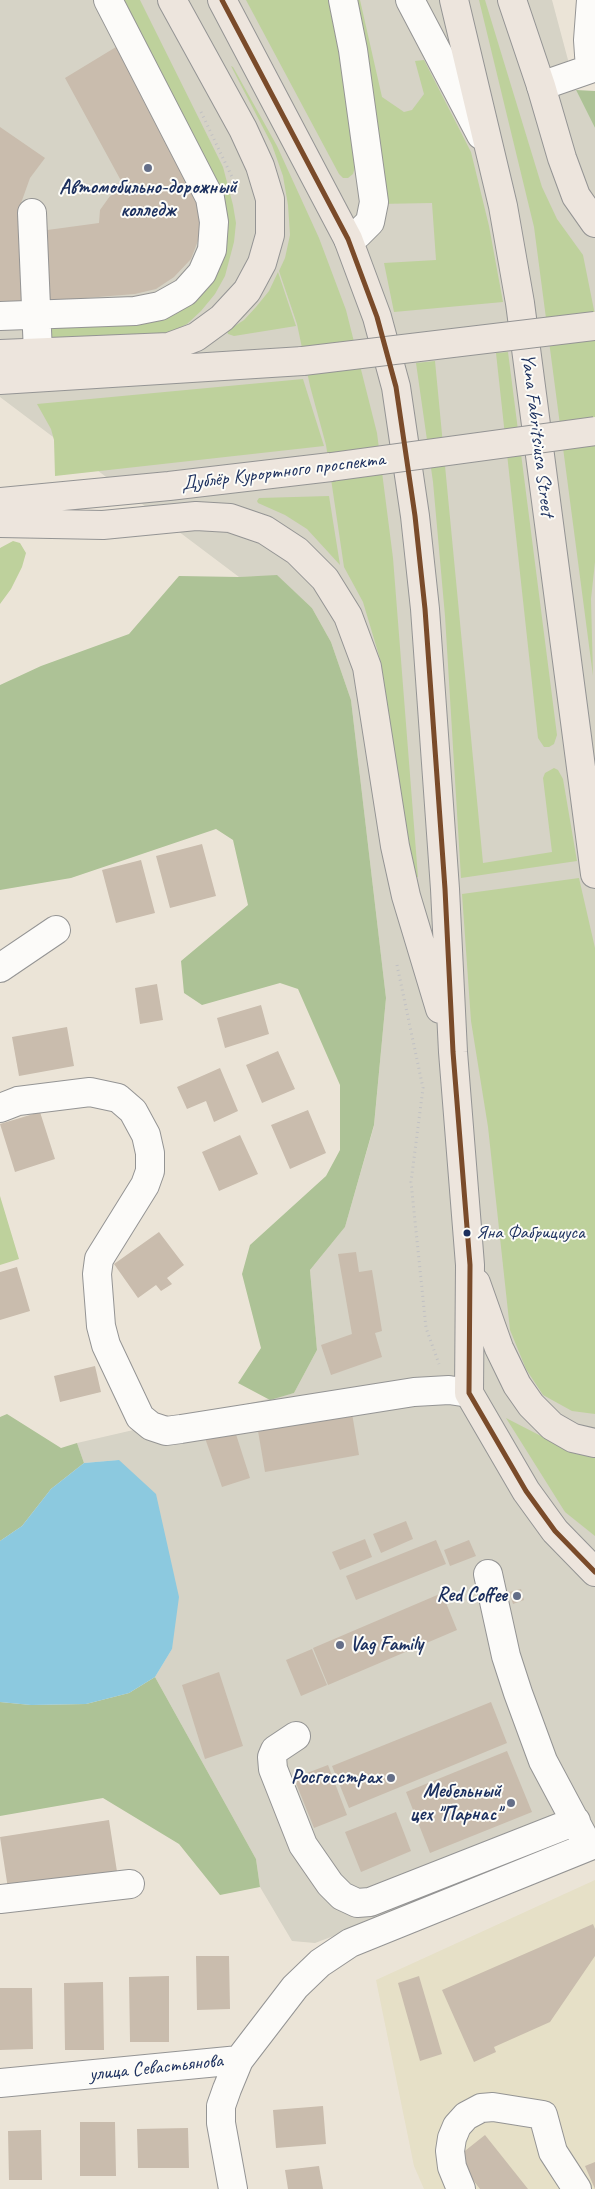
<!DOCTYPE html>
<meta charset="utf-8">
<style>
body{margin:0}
canvas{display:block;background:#ebe4d7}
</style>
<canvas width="595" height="2189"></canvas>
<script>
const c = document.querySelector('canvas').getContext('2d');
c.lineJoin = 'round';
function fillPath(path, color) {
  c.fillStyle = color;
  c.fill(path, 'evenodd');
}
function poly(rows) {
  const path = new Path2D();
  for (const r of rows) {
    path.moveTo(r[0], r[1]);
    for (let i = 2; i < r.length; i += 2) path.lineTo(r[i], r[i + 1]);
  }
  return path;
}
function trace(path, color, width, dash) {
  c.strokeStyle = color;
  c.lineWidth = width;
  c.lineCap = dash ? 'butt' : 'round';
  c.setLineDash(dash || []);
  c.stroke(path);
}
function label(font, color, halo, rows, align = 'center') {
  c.font = font + ' Caveat,sans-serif';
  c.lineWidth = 4;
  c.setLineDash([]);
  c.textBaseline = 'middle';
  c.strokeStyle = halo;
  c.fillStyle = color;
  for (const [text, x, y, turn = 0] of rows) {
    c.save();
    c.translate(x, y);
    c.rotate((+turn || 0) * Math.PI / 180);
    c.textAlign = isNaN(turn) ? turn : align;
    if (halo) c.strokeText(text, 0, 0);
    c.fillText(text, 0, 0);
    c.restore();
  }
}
fillPath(poly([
 [595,1880,595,2189,424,2189,414,2166,376,1980]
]), '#e6e0c7');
fillPath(poly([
 [0,0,552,0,576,90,595,128,595,1837,315,1943,292,1941,260,1887,256,1859,155,1677,172,1649,119,1460,84,1463,77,1443,294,1393,317,1350,310,1270,345,1227,374,1126,386,998,351,700,331,642,312,608,277,576,239,577,0,397]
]), '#d6d3c6');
fillPath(poly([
 [123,0,140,0,223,167,233,205,236,223,234,242,225,276,215,294,201,311,187,324,173,331,151,337,51,341,44,327,152,320,214,272],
 [246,0,330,0,347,68,356,164,353,174,348,178,343,178,339,174],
 [351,0,360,0,382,97,404,112,412,110,424,94,415,61,424,60,471,152,489,226,503,302,394,312,384,263,436,260,432,203,378,204],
 [479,0,485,0,542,187,557,219,583,255,595,315,595,562,591,599,593,676,534,227],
 [231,66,233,67,277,146,319,238,346,310,377,433,393,558,418,877,413,878,380,659,363,602,344,567,326,445,310,386,297,324,279,271,285,258,290,235,288,205,283,176,272,145],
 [278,272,296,326,234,336,228,334,227,331,244,320,256,307,269,291],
 [508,352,557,735,554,744,549,747,544,747,538,738,496,353],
 [435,361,483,863,552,852,543,778,545,773,554,768,558,770,563,779,577,861,461,878,445,616,433,482,416,363],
 [303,379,324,446,55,476,54,440,51,429,37,404],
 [329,496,340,565,307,529,285,515,258,503,257,501,259,498],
 [13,541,20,543,26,553,22,567,11,589,0,604,0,548],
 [579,878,595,948,595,1414,572,1411,543,1395,526,1369,510,1330,488,1127,471,1021,462,894],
 [0,1196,19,1259,0,1265],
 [506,1418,576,1454,595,1453,595,1536,565,1512]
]), '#bed19c');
fillPath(poly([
 [576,90,595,91,595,128],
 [277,575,312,608,331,642,351,700,386,998,374,1125,345,1227,310,1270,317,1350,294,1393,270,1400,238,1383,261,1348,242,1274,250,1245,326,1176,340,1150,340,1085,298,989,280,983,202,1005,184,993,181,961,248,905,233,840,216,829,71,878,0,890,0,685,41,666,129,634,179,576,239,577],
 [7,1414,61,1448,77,1443,84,1463,51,1489,22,1526,0,1541,0,1417],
 [155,1677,256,1859,260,1887,220,1895,179,1844,103,1798,0,1816,0,1702,31,1705,86,1704,129,1693]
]), '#adc296');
fillPath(poly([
 [119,1460,156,1494,179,1597,172,1649,155,1677,129,1693,86,1704,31,1705,0,1702,0,1541,22,1526,51,1489,84,1463]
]), '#8cc9df');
fillPath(poly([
 [116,47,194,191,201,215,199,238,191,259,174,277,156,289,135,294,0,305,0,127,45,158,30,178,20,206,18,234,99,223,100,210,110,196,125,188,65,78],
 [202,844,216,896,170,908,156,856],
 [141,860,155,913,116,923,102,870],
 [157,984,163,1020,140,1024,135,988],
 [261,1005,269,1034,225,1048,217,1018],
 [67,1027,74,1066,19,1076,12,1037],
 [278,1051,295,1089,262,1103,246,1065],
 [220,1068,238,1111,214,1122,206,1101,187,1109,177,1087],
 [308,1110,326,1153,290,1169,271,1125],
 [40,1112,55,1159,15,1172,0,1124],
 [240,1135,258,1174,219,1191,202,1152],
 [159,1232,184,1265,167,1278,172,1284,161,1291,156,1285,138,1298,114,1264],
 [356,1252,359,1272,372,1270,382,1331,375,1333,382,1357,331,1375,321,1345,352,1334,338,1254],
 [17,1267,30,1311,0,1320,0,1272],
 [95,1366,101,1392,60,1402,54,1376],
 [352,1413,359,1455,265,1472,258,1431],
 [234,1428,250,1478,222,1487,205,1438],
 [406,1521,413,1539,381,1553,373,1534],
 [365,1539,372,1557,340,1570,332,1552],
 [436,1540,446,1564,356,1600,346,1576],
 [469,1540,476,1556,450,1566,444,1550],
 [521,1589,524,1600,513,1604,509,1592],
 [442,1593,457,1630,328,1685,313,1648],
 [312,1649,327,1685,301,1696,286,1660],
 [219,1672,243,1746,205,1759,182,1685],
 [491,1702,507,1743,349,1808,332,1766],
 [507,1751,532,1812,430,1853,406,1792],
 [328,1765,347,1815,314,1828,294,1778],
 [396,1812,411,1851,361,1872,345,1832],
 [109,1820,118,1878,9,1895,0,1837],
 [593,1924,595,1929,595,1956,550,2022,494,2047,496,2052,474,2062,442,1990],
 [196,1956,229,1956,230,2009,197,2010],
 [169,1976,169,2042,130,2042,129,1977],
 [419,1976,442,2054,420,2061,398,1983],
 [103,1982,104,2050,65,2050,64,1983],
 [0,1988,32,1988,33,2049,0,2050],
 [323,2106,326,2144,276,2148,273,2110],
 [80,2122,115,2122,116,2176,80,2176],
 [188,2128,189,2168,138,2168,137,2129],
 [41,2130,42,2180,9,2180,8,2131],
 [485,2135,528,2189,480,2189,456,2158],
 [595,2162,595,2189,585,2166],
 [319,2166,323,2189,288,2189,285,2170]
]), '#c9bcad');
const minor = poly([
 [343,0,353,50,374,202,370,222,358,234,348,239],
 [410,0,481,135],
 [541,86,590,69,588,40,591,0],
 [32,213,38,353],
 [0,316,135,311,160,306,185,292,202,273,212,250,214,222,210,198,108,0],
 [0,968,56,930],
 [0,1108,18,1101,90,1092,118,1098,133,1111,146,1135,150,1153,150,1171,145,1185,99,1259,97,1274,101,1326,106,1345,140,1417,151,1426,166,1431,181,1429,414,1392,449,1390,469,1393],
 [488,1574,506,1656,518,1693,543,1761,583,1836],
 [296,1736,275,1750,272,1757,273,1769,303,1845,330,1884,342,1896,357,1903,370,1902,576,1821],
 [0,1899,130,1884],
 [0,2083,239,2060],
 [233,2189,221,2123,221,2106,227,2089,239,2060,295,1987,320,1963,350,1943,595,1844],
 [461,2189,452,2167,450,2151,452,2138,457,2126,466,2116,481,2108,493,2107,543,2115,553,2152,577,2189]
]);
const major = poly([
 [222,0,348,239,377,317,396,387,415,516,425,609,445,889,453,1052,470,1265,469,1393,526,1491,555,1531,595,1572],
 [454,0,503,206,520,303,595,874],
 [512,0,541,86,562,158,576,196,595,223],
 [0,354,169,347,196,337,222,318,247,291,262,263,270,235,270,199,260,166,243,129,172,0],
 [0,380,303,361],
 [0,502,169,486,331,467],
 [0,523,103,525,196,516,230,518,265,530,297,551,325,579,348,616,367,667,395,846,406,896,440,1009],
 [476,1283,499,1348,517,1385,531,1405,552,1426,573,1438,595,1443]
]);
trace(minor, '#949494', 30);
trace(major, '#949494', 30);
trace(poly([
 [201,112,233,179],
 [397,965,423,1088,411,1182,426,1328,439,1364]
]), '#c0c0c3', 3, [1, 4]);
trace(minor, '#fcfbf9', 28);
trace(major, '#ede5dd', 28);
const majorBridge = poly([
 [303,361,595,326],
 [331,467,595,431]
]);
trace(majorBridge, '#949494', 30, []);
trace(majorBridge, '#ede5dd', 28);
trace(poly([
 [222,0,348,239,377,317,396,387,415,516,425,609,445,889,453,1052,470,1265,469,1393,526,1491,555,1531,595,1572]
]), '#7a4b2a', 5);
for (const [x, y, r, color] of [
 [148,168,5,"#646e88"],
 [467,1233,4.5,"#1b2f5e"],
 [517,1596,5,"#646e88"],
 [340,1645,5,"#646e88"],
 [391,1778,5,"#646e88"],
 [511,1803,5,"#646e88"]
]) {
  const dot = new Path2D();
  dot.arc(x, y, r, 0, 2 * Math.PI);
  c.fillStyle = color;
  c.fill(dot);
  trace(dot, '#fdfcf7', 2);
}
label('19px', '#1b2f5e', '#fdfcf7', [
 ["Яна Фабрициуса",476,1233]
], 'left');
label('bold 20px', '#1b2f5e', '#fdfcf7', [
 ["Автомобильно-дорожный",148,188,"center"],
 ["колледж",148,211,"center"],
 ["Red Coffee",507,1596],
 ["Vag Family",350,1645,"left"],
 ["Росгосстрах",381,1778],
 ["Мебельный",501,1792],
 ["цех \"Парнас\"",501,1815]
], 'right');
label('20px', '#1b2f5e', '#fdfcf7', [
 ["Yana Fabritsiusa Street",537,435,83],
 ["Дублёр Курортного проспекта",283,472,-7],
 ["улица Севастьянова",156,2068,-6]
]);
</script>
